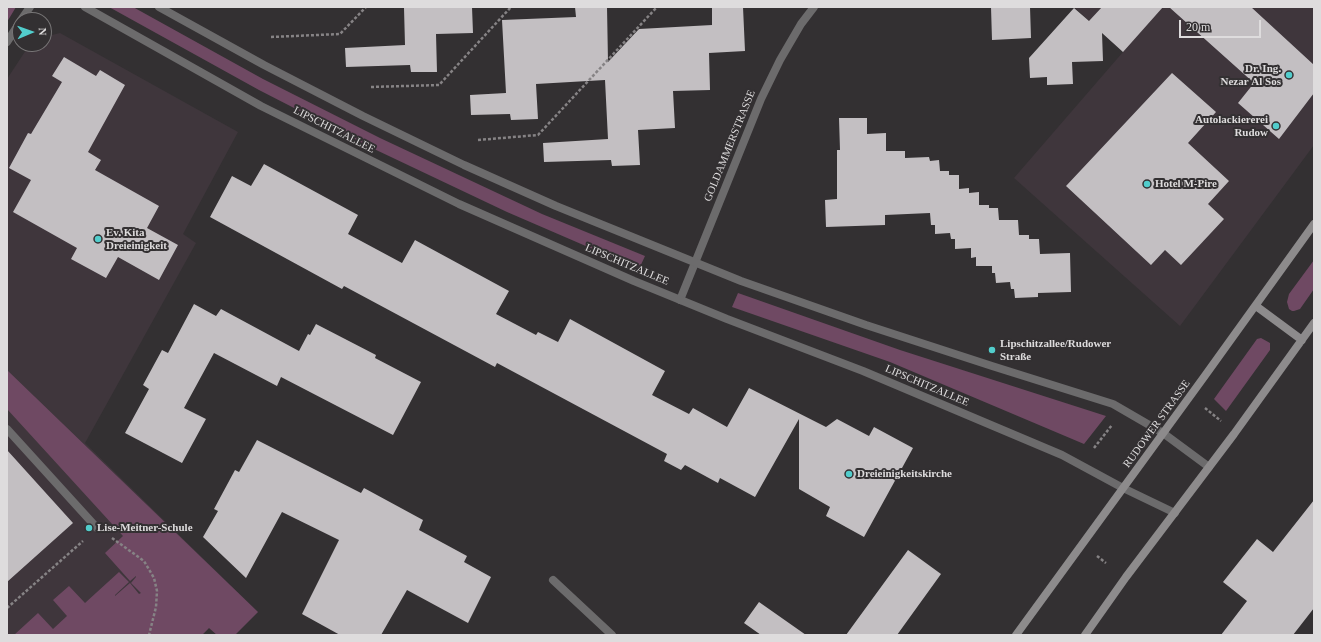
<!DOCTYPE html>
<meta charset="utf-8">
<style>
body{margin:0}
#map{position:relative;width:1321px;height:642px;overflow:hidden;background:#333032;font-family:"Times New Roman",serif}
canvas{display:block}
.frame{position:absolute;inset:0;border:8px solid #dedcdd;pointer-events:none}
.north{position:absolute;left:12px;top:12px;width:40px;height:40px;box-sizing:border-box;background:#333032;border:1px solid #777576;border-radius:50%;rotate:88deg;font-size:11px;font-weight:700;line-height:16px;text-align:center;color:#dedcdd}
.north::after{content:'';display:block;margin:auto;width:14px;height:18px;background:#52cdcc;clip-path:polygon(50% 0,100% 100%,50% 72%,0 100%)}
.scale{position:absolute;left:1179px;top:20px;width:82px;height:18px;box-sizing:border-box;border:2px solid #dedcdd;border-top:0;padding-left:5px;font-size:12px;line-height:14px;white-space:nowrap;color:#dedcdd;-webkit-text-stroke:3px #333032;paint-order:stroke}
</style>
<div id="map">
<canvas width="1321" height="642"></canvas>
<div class="frame"></div>
<div class="north">N</div>
<div class="scale">20 m</div>
</div>
<script>
const c = document.querySelector('canvas').getContext('2d');
c.lineJoin = 'round';
function fillPath(path, color) {
  c.fillStyle = color;
  c.fill(path, 'evenodd');
}
function poly(rows) {
  const path = new Path2D();
  for (const r of rows) {
    path.moveTo(r[0], r[1]);
    for (let i = 2; i < r.length; i += 2) path.lineTo(r[i], r[i + 1]);
  }
  return path;
}
function trace(path, color, width, dash) {
  c.strokeStyle = color;
  c.lineWidth = width;
  c.lineCap = dash ? 'butt' : 'round';
  c.setLineDash(dash || []);
  c.stroke(path);
}
function label(font, color, halo, rows, align = 'center') {
  c.font = font + ' "Times New Roman",serif';
  c.lineWidth = 4;
  c.setLineDash([]);
  c.textBaseline = 'middle';
  c.strokeStyle = halo;
  c.fillStyle = color;
  for (const [text, x, y, turn = 0] of rows) {
    c.save();
    c.translate(x, y);
    c.rotate((+turn || 0) * Math.PI / 180);
    c.textAlign = isNaN(turn) ? turn : align;
    if (halo) c.strokeText(text, 0, 0);
    c.fillText(text, 0, 0);
    c.restore();
  }
}
fillPath(poly([
 [1074,7,1314,7,1314,145,1180,326,1014,178,1123,52],
 [60,33,238,132,183,234,196,243,85,443,258,612,235,635,217,635,209,628,202,635,7,635,7,79,30,44,44,44,44,37]
]), '#3f363c');
fillPath(poly([
 [7,7,16,7,7,22],
 [109,7,133,7,263,79,380,138,542,214,645,256,639,269,507,212,372,148,259,90],
 [1314,260,1314,289,1300,309,1294,311,1292,311,1289,309,1287,302,1289,294],
 [738,293,900,350,1106,416,1084,444,890,362,732,307],
 [1261,338,1270,343,1270,350,1226,411,1214,399,1257,339],
 [7,370,258,612,235,635,217,635,209,628,202,635,14,635,38,613,53,629,67,616,53,600,69,586,85,603,119,572,129,582,115,595,115,596,130,583,139,594,141,593,131,583,136,577,136,576,130,581,105,553,123,536,7,409]
]), '#6f4963');
fillPath(poly([
 [424,7,472,7,473,33,436,34,437,72,411,72,410,65,346,67,345,48,405,45,404,8],
 [575,7,607,7,608,62,639,29,712,25,712,7,743,7,745,51,709,53,710,90,673,91,675,128,638,130,640,165,612,166,611,160,544,162,543,143,608,139,605,80,536,84,538,119,511,120,510,114,471,115,470,95,506,93,502,20,576,17],
 [991,7,1030,7,1031,38,992,40],
 [1102,7,1163,7,1123,52,1102,33,1103,61,1072,62,1073,84,1047,85,1047,77,1030,78,1029,58,1074,8,1089,21],
 [1169,7,1251,7,1314,65,1314,93,1279,139,1238,103,1254,83],
 [64,57,96,76,100,70,125,85,88,152,101,160,95,170,159,206,147,228,178,245,159,280,118,257,106,278,71,259,77,248,13,212,31,180,9,168,28,133,31,134,62,82,52,76],
 [1172,73,1216,112,1188,143,1229,181,1208,204,1224,219,1181,265,1165,250,1151,265,1066,186],
 [839,118,867,118,867,134,886,133,886,151,905,151,905,158,929,157,930,161,939,160,940,171,949,171,949,175,959,175,959,189,969,188,969,193,979,192,979,205,989,205,989,208,998,208,999,220,1018,220,1019,235,1029,235,1029,239,1039,239,1040,254,1070,253,1071,292,1038,293,1038,297,1015,298,1014,289,1011,289,1010,282,996,283,995,273,992,273,992,266,976,266,976,257,971,258,971,248,955,249,955,239,951,239,950,233,935,234,935,225,931,225,930,213,885,215,885,225,826,227,825,200,837,199,837,150,840,150],
 [264,164,358,215,348,234,402,263,415,240,509,291,496,314,536,335,538,332,558,342,570,319,665,371,652,395,689,414,693,408,727,427,749,388,826,427,837,419,869,436,874,427,913,448,864,537,826,516,830,507,799,489,799,419,755,497,720,478,718,483,685,465,681,470,664,461,667,454,497,363,495,367,344,286,342,289,210,217,232,176,251,186],
 [194,304,216,316,221,309,299,351,308,334,310,335,316,324,376,355,375,358,421,382,393,435,281,377,277,386,214,353,184,408,206,419,182,463,125,433,149,389,143,385,162,350,168,353],
 [257,440,361,493,364,488,423,520,419,530,467,556,464,562,491,577,468,623,407,590,381,635,340,635,302,614,339,540,282,512,246,578,203,537,218,511,214,509,235,470,239,472],
 [7,450,73,523,7,582],
 [1314,500,1314,608,1293,635,1221,635,1247,601,1223,582,1257,539,1273,552],
 [908,550,941,574,897,635,846,635],
 [759,602,806,635,761,635,744,623]
]), '#c3bfc2');
trace(poly([
 [271,37,340,34,366,7],
 [371,87,439,85,511,7],
 [478,140,538,135,657,7],
 [1205,408,1221,421],
 [1094,448,1112,425],
 [112,538,144,561,154,578,157,591,156,607,149,635],
 [1097,556,1106,563],
 [7,608,83,541]
]), '#868385', 2.5, [3, 2]);
trace(poly([
 [21,20,30,7],
 [7,42,20,22],
 [7,429,97,528],
 [553,580,612,635]
]), '#6c6b6c', 8);
trace(poly([
 [680,300,761,99,780,60,801,24,814,7]
]), '#6c6b6c', 8);
trace(poly([
 [85,7,261,106,459,204,634,281,727,319,863,371,1062,455,1123,488,1175,513],
 [159,7,264,65,363,116,464,165,556,206,741,281,866,325,992,366,1113,404,1163,433,1209,467]
]), '#6c6b6c', 8);
trace(poly([
 [1256,306,1302,340],
 [1016,635,1204,377,1314,224],
 [1085,635,1126,577,1234,434,1314,323]
]), '#8d8b8c', 8);
for (const [x, y, r, color] of [
 [1289,75,4,"#52cdcc"],
 [1276,126,4,"#52cdcc"],
 [1147,184,4,"#52cdcc"],
 [98,239,4,"#52cdcc"],
 [992,350,4,"#52cdcc"],
 [849,474,4,"#52cdcc"],
 [89,528,4,"#52cdcc"]
]) {
  const dot = new Path2D();
  dot.arc(x, y, r, 0, 2 * Math.PI);
  c.fillStyle = color;
  c.fill(dot);
  trace(dot, '#333032', 1.5);
}
label('bold 11px', '#dedcdd', '#333032', [
 ["Dr. Ing.",1281,69,"right"],
 ["Nezar Al Sos",1281,82,"right"],
 ["Autolackiererei",1268,120,"right"],
 ["Rudow",1268,133,"right"],
 ["Hotel M-Pire",1155,184],
 ["Ev. Kita",106,233],
 ["Dreieinigkeit",106,246],
 ["Lipschitzallee/Rudower",1000,344],
 ["Straße",1000,357],
 ["Dreieinigkeitskirche",857,474],
 ["Lise-Meitner-Schule",97,528]
], 'left');
label('11px', '#dedcdd', '#333032', [
 ["LIPSCHITZALLEE",334,130,27],
 ["GOLDAMMERSTRASSE",730,146,-68],
 ["LIPSCHITZALLEE",627,265,23],
 ["LIPSCHITZALLEE",927,386,23],
 ["RUDOWER STRASSE",1157,424,-54]
]);
</script>
